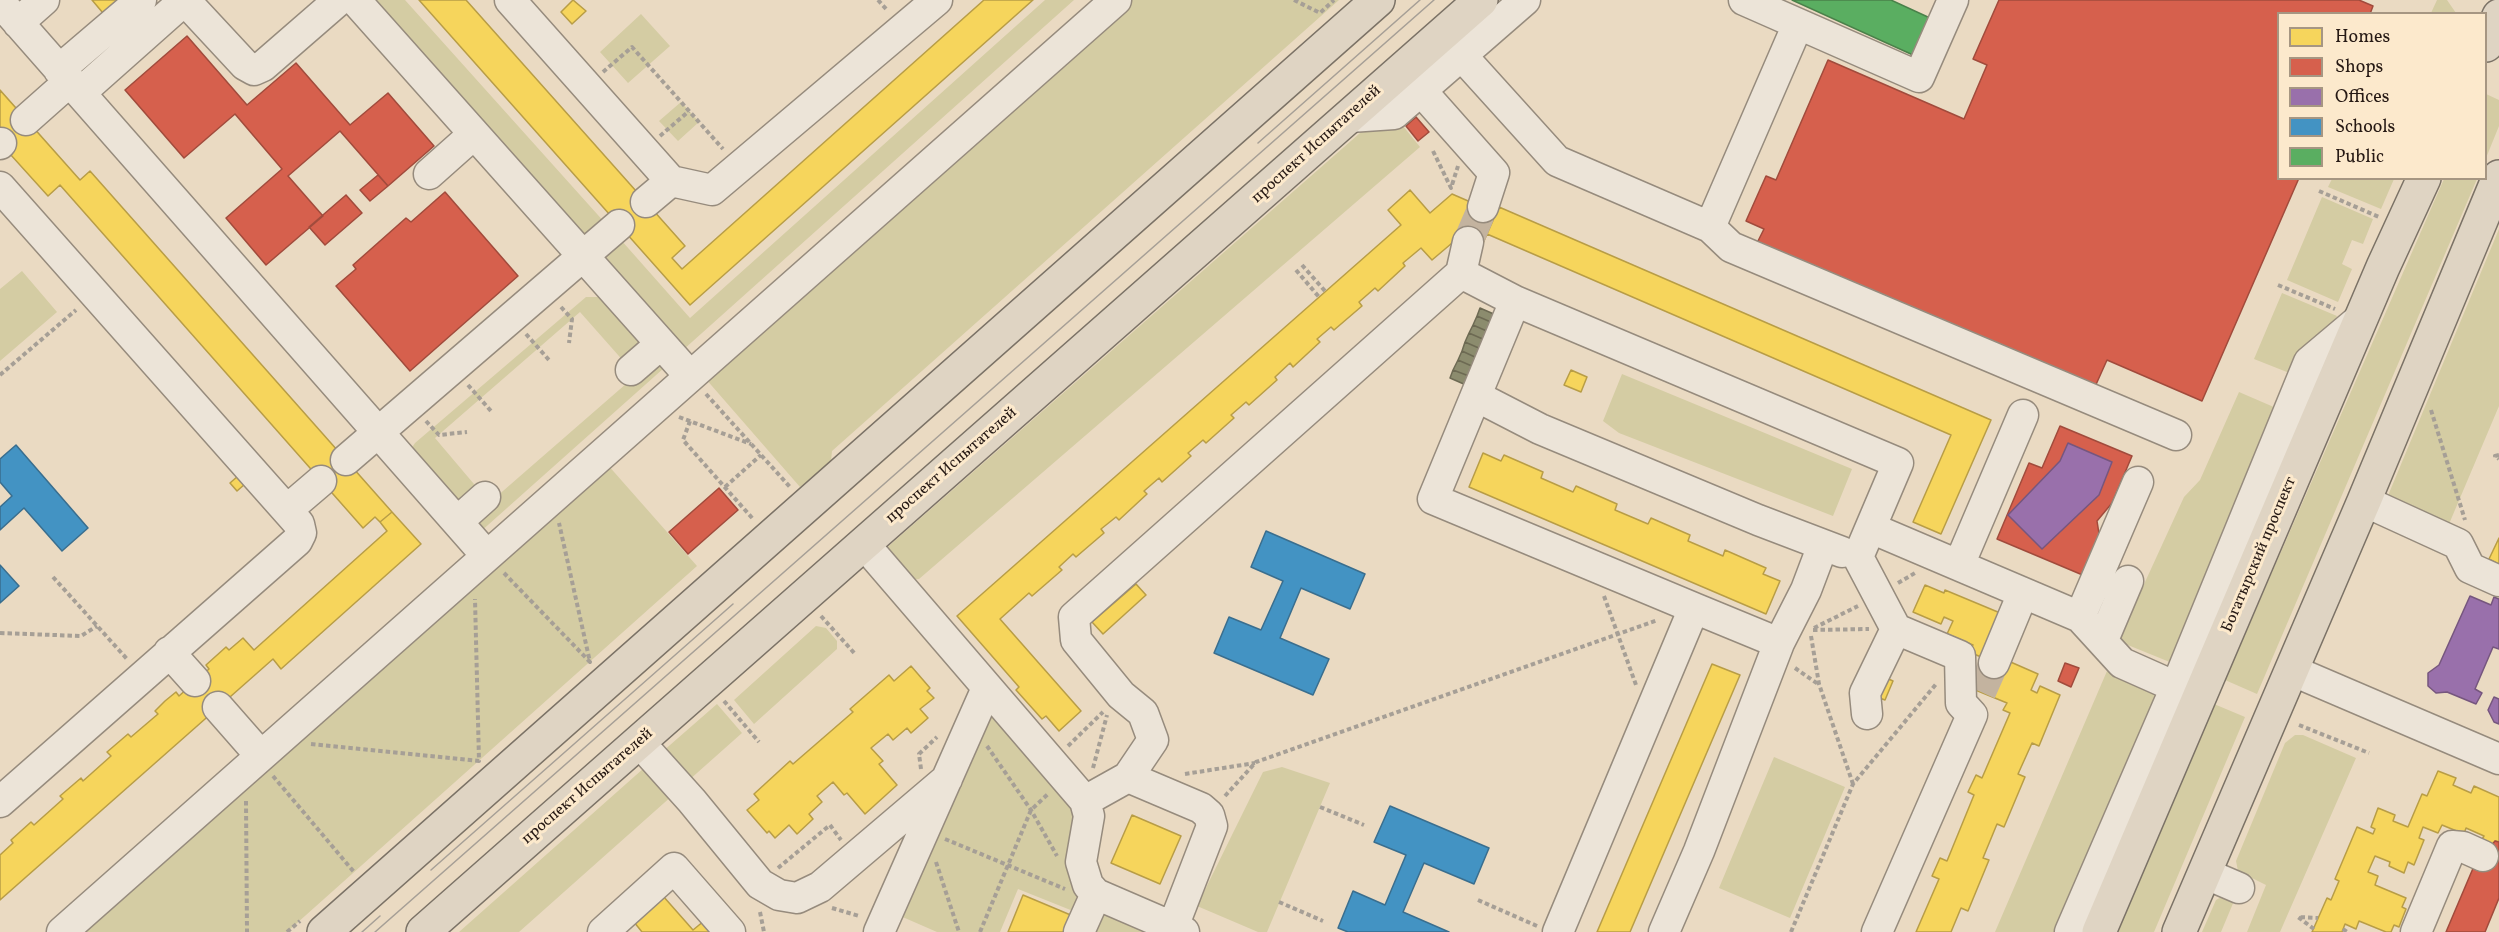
<!DOCTYPE html>
<meta charset="utf-8">
<style>
body{margin:0}
#map{position:relative;width:2499px;height:932px;overflow:hidden;background:#eadac2;font-family:Vollkorn,serif}
canvas{display:block}
.legend{position:absolute;left:2277px;top:12px;width:210px;height:168px;box-sizing:border-box;background:#fce9cc;border:2px solid #a69682;margin:0;padding:8px 10px;list-style:none;font-size:18px;color:#261914}
.legend li{display:flex;align-items:center;gap:12px;height:30px}
.legend b{width:30px;border:2px solid #a69682}
</style>
<div id="map">
<canvas width="2499" height="932"></canvas>
<ul class="legend">
<li><b style="height:16px;background:#f6d55c"></b>Homes</li>
<li><b style="height:16px;background:#d6604d"></b>Shops</li>
<li><b style="height:16px;background:#9970ab"></b>Offices</li>
<li><b style="height:16px;background:#4393c3"></b>Schools</li>
<li><b style="height:16px;background:#5aae61"></b>Public</li>
</ul>
</div>
<script>
const c = document.querySelector('canvas').getContext('2d');
c.lineJoin = 'round';
function fillPath(path, color) {
  c.fillStyle = color;
  c.fill(path, 'evenodd');
}
function poly(rows) {
  const path = new Path2D();
  for (const r of rows) {
    path.moveTo(r[0], r[1]);
    for (let i = 2; i < r.length; i += 2) path.lineTo(r[i], r[i + 1]);
  }
  return path;
}
function trace(path, color, width, dash) {
  c.strokeStyle = color;
  c.lineWidth = width;
  c.lineCap = dash ? 'butt' : 'round';
  c.setLineDash(dash || []);
  c.stroke(path);
}
function label(font, color, halo, rows, align = 'center') {
  c.font = font + ' Vollkorn,serif';
  c.lineWidth = 6;
  c.setLineDash([]);
  c.textBaseline = 'middle';
  c.strokeStyle = halo;
  c.fillStyle = color;
  for (const [text, x, y, turn = 0] of rows) {
    c.save();
    c.translate(x, y);
    c.rotate((+turn || 0) * Math.PI / 180);
    c.textAlign = isNaN(turn) ? turn : align;
    if (halo) c.strokeText(text, 0, 0);
    c.fillText(text, 0, 0);
    c.restore();
  }
}
fillPath(poly([
 [369,0,405,0,606,224,586,241],
 [1045,0,1074,0,683,350,601,258,621,240,690,318],
 [1126,0,1339,0,832,451,831,461,800,487,705,378],
 [2437,0,2447,0,2456,13,2431,13],
 [641,14,670,46,628,83,600,52],
 [2486,94,2499,100,2499,126,2486,158],
 [681,102,699,122,678,141,659,121],
 [1376,119,1403,126,1420,147,919,579,909,580,883,551],
 [2332,179,2332,178,2394,179,2381,209,2328,187],
 [2444,179,2477,179,2257,694,2225,680],
 [2322,197,2373,219,2363,244,2352,240,2342,264,2352,269,2338,302,2287,280],
 [2499,229,2499,406,2449,524,2387,498],
 [22,271,57,312,0,361,0,289],
 [2282,293,2337,316,2326,341,2297,376,2254,359],
 [586,297,600,297,608,302,639,337,640,345,626,364,580,312,435,438,479,490,462,504,411,449,415,443],
 [650,363,660,363,664,368,479,533,474,528,480,511],
 [1622,374,1852,469,1833,516,1619,433,1603,421],
 [2239,392,2283,411,2177,665,2118,641,2184,497,2200,480],
 [607,464,697,566,287,932,82,932],
 [816,626,826,628,837,641,837,649,754,724,734,700],
 [2107,671,2168,694,2066,932,1995,932],
 [717,704,742,733,688,781,662,752],
 [2214,704,2245,717,2154,932,2117,932],
 [987,706,1077,804,1080,885,1078,913,1018,889,1000,932,937,932,898,915],
 [2295,735,2303,735,2356,758,2280,932,2247,932,2266,885,2238,871,2236,861,2285,743],
 [1774,757,1845,787,1790,918,1719,888],
 [1282,767,1330,783,1267,932,1258,932,1197,906,1263,772],
 [644,768,673,795,519,932,459,932],
 [2223,896,2234,901,2221,932,2202,932,2216,900],
 [1098,907,1157,932,1087,932]
]), '#d4cca3');
const homes = poly([
 [92,0,118,0,103,13,92,0],
 [419,0,466,0,685,246,672,258,682,269,984,0,1033,0,690,305,419,0],
 [573,0,586,11,572,24,561,12,573,0],
 [0,90,80,180,90,171,392,512,380,522,375,517,363,528,60,185,48,196,0,143,0,90],
 [1410,190,1430,213,1452,194,1496,213,1481,248,1458,238,1432,260,1421,248,1403,263,1405,266,1378,291,1375,288,1359,302,1362,306,1334,330,1331,327,1317,339,1320,342,1293,367,1290,363,1275,377,1277,380,1249,405,1246,402,1231,415,1234,418,1206,443,1203,440,1188,453,1191,456,1162,482,1159,478,1144,491,1147,494,1119,520,1116,517,1101,529,1104,533,1076,557,1073,554,1059,567,1062,570,1032,596,1029,593,1000,619,1081,711,1059,731,1046,716,1042,719,1016,690,1019,687,957,616,1401,225,1388,210,1410,190],
 [1499,207,1991,420,1941,534,1913,522,1951,435,1487,234,1499,207],
 [1571,370,1587,377,1581,392,1564,385,1571,370],
 [1483,453,1501,461,1504,455,1543,472,1541,478,1573,492,1576,486,1617,504,1615,510,1648,524,1651,518,1690,535,1688,541,1723,556,1725,550,1766,568,1763,574,1780,581,1766,614,1469,487,1483,453],
 [238,476,245,484,237,491,230,483,238,476],
 [392,512,421,544,281,669,273,659,0,900,0,855,13,843,11,840,31,822,34,825,63,799,60,796,81,778,83,781,111,756,107,752,128,734,131,737,158,714,155,711,165,701,176,692,179,696,209,669,206,665,226,647,229,650,243,638,254,650,387,531,380,522,392,512],
 [2499,538,2499,564,2489,559,2499,538],
 [1136,584,1146,595,1103,634,1092,622,1136,584],
 [1925,585,1944,593,1945,590,2005,615,1986,659,1969,652,1973,645,1947,634,1953,621,1944,617,1941,624,1913,612,1925,585],
 [1986,659,2006,660,2038,674,2031,690,2037,693,2040,686,2060,695,2039,746,2032,743,2018,774,2025,777,2004,827,1997,824,1983,858,1989,860,1968,911,1961,908,1951,932,1916,932,1939,879,1932,876,1940,858,1947,861,1974,795,1968,792,1976,775,1982,778,2010,713,2003,710,2007,703,1973,689,1986,659],
 [1712,664,1740,675,1630,932,1597,932,1712,664],
 [911,666,930,688,927,691,934,698,920,709,928,718,911,733,907,728,893,740,888,734,871,748,883,761,879,764,897,785,865,814,847,793,844,795,833,782,817,796,822,802,809,814,813,819,797,834,789,825,775,838,769,831,767,833,747,810,759,800,754,794,790,761,793,764,853,712,850,709,889,675,894,681,911,666],
 [1882,676,1893,681,1885,700,1874,696,1882,676],
 [2438,771,2456,778,2453,785,2471,793,2474,786,2499,797,2499,842,2495,841,2493,846,2481,841,2484,836,2466,828,2464,834,2442,825,2438,833,2423,827,2419,838,2424,840,2414,865,2408,862,2404,873,2389,866,2390,862,2375,856,2368,872,2378,876,2375,885,2406,898,2402,907,2406,909,2399,927,2394,925,2391,932,2386,932,2359,921,2356,929,2345,924,2342,932,2312,932,2327,898,2331,900,2339,881,2335,879,2357,827,2373,834,2375,829,2371,827,2378,808,2395,815,2393,821,2408,827,2422,794,2427,796,2438,771],
 [1132,815,1181,836,1160,884,1111,863,1132,815],
 [1023,895,1073,916,1066,932,1008,932,1023,895],
 [663,896,693,930,710,916,724,932,642,932,634,922,663,896]
]);
fillPath(homes, '#f6d55c');
trace(homes, '#b89d46', 1.5);
const shops = poly([
 [1999,0,2359,0,2373,6,2370,14,2278,14,2278,178,2299,178,2202,401,2107,360,2094,389,1757,243,1764,229,1746,221,1766,176,1776,180,1828,60,1964,119,1987,65,1973,59,1999,0],
 [187,36,247,105,296,63,350,125,388,93,434,146,388,186,340,131,288,176,323,216,266,265,226,218,282,169,235,114,184,158,125,90,187,36],
 [1416,117,1429,132,1418,141,1406,126,1416,117],
 [378,175,388,186,370,201,360,190,378,175],
 [445,192,518,276,410,371,336,286,356,269,353,265,406,218,411,222,445,192],
 [346,195,362,213,325,245,309,227,346,195],
 [2060,426,2132,456,2112,503,2097,521,2100,540,2085,576,1997,539,2029,463,2042,468,2060,426],
 [719,488,738,510,688,554,669,532,719,488],
 [2065,663,2079,668,2071,687,2058,681,2065,663],
 [2495,841,2499,842,2499,898,2485,932,2446,932,2474,866,2495,841]
]);
fillPath(shops, '#d6604d');
trace(shops, '#a14b3c', 1.5);
const offices = poly([
 [2068,443,2112,462,2099,495,2042,549,2008,515,2060,461,2068,443],
 [2470,596,2491,605,2494,597,2499,599,2499,649,2493,647,2475,689,2482,693,2476,704,2447,692,2436,693,2428,686,2428,673,2439,665,2470,596],
 [2494,697,2499,699,2499,724,2494,722,2488,710,2494,697]
]);
fillPath(offices, '#9970ab');
trace(offices, '#76567e', 1.5);
const schools = poly([
 [16,445,88,528,62,551,24,508,0,530,0,507,12,496,0,482,0,459,16,445],
 [1266,531,1365,574,1350,609,1301,588,1280,638,1329,659,1313,695,1214,653,1229,617,1261,630,1283,581,1251,567,1266,531],
 [0,565,19,586,0,603,0,565],
 [1390,806,1489,848,1474,884,1424,863,1403,912,1449,932,1348,932,1338,928,1353,891,1385,905,1406,855,1374,842,1390,806]
]);
fillPath(schools, '#4393c3');
trace(schools, '#3a6e8e', 1.5);
const public = poly([
 [1792,0,1891,0,1930,18,1913,55,1792,0]
]);
fillPath(public, '#5aae61');
trace(public, '#4a814a', 1.5);
const industry = poly([
 [1480,308,1496,315,1493,323,1477,316,1480,308],
 [1477,316,1493,323,1489,332,1473,325,1477,316],
 [1473,325,1489,332,1485,340,1469,333,1473,325],
 [1469,333,1485,340,1481,349,1465,342,1469,333],
 [1465,342,1481,349,1477,358,1462,351,1465,342],
 [1462,351,1477,358,1474,367,1458,360,1462,351],
 [1458,360,1474,367,1469,376,1453,370,1458,360],
 [1453,370,1469,376,1466,385,1450,378,1453,370]
]);
fillPath(industry, '#8c8c6e');
trace(industry, '#6d6a53', 1.5);
trace(poly([
 [1468,242,1483,207],
 [1981,692,1994,663]
]), '#c3b39f', 30, [30, 15]);
const minor = poly([
 [355,0,690,376],
 [510,0,671,181,712,190,937,0],
 [1744,0,1919,77,1953,0],
 [0,2,487,556],
 [18,23,44,0],
 [1462,56,1557,161,1710,227,1798,24],
 [59,70,141,0],
 [1408,76,1494,173,1483,207],
 [80,93,178,6,185,4,192,8,245,65,254,70,263,66,339,0],
 [1350,117,1394,114,1525,0],
 [26,120,70,81],
 [0,144,1,143],
 [429,174,474,134],
 [0,187,299,524,301,533,297,541,0,802],
 [646,202,671,181],
 [1710,227,1731,247,2176,435],
 [1468,242,1461,273,1515,301,1898,463,1858,557,1896,629,1960,656,1961,703,1972,715,1877,932],
 [1515,301,1433,499,1694,608],
 [631,370,661,344],
 [1476,396,1540,429,1758,520,1842,552],
 [346,460,619,225],
 [2364,501,2458,544,2470,568,2499,581],
 [287,510,321,481],
 [457,522,485,497],
 [1871,528,2080,617,2122,663,2176,687],
 [864,544,1085,801,1128,777,1153,740,1143,713,1121,695,1076,640,1074,617,1461,273],
 [1959,565,2023,415],
 [2080,617,2138,482],
 [2103,640,2128,581],
 [169,652,195,681],
 [1994,663,2023,593],
 [2291,670,2499,759],
 [218,707,261,756],
 [1867,714,1865,693,1896,629],
 [639,742,692,801,760,884,779,895,797,898,820,887,947,779],
 [1128,777,1201,808,1209,815,1212,826,1173,927],
 [1085,801,1089,816,1081,862,1088,885,1096,894,1184,932],
 [2204,873,2239,888],
 [62,932,1116,0],
 [603,932,674,868,730,932],
 [879,932,987,688],
 [1079,932,1096,894],
 [1558,932,1694,608,1779,643,1806,590,1823,545],
 [1664,932,1699,851,1779,643],
 [2070,932,2176,687,2309,362,2360,319],
 [2416,932,2452,846,2463,847,2483,856]
]);
const major = poly([
 [2486,45,2499,16],
 [324,932,1378,0],
 [423,932,1481,0],
 [2099,932,2383,267,2424,178],
 [2179,932,2364,501,2499,177]
]);
trace(minor, '#968b7d', 33);
trace(major, '#7b7266', 36);
trace(poly([
 [878,0,887,10],
 [1294,0,1320,13,1334,0],
 [603,72,632,47,723,149],
 [660,136,689,111],
 [1433,151,1451,188,1458,166],
 [2319,191,2379,217],
 [1302,265,1325,291],
 [1296,270,1319,297],
 [2278,285,2335,309],
 [561,307,572,319,569,343],
 [526,334,549,360],
 [0,375,76,310],
 [468,385,491,411],
 [706,394,790,487],
 [2431,410,2465,520],
 [679,417,751,444],
 [426,421,439,435,467,432],
 [690,421,683,440,753,519],
 [2499,455,2495,456,2499,459],
 [725,487,761,455],
 [504,573,590,662,559,523],
 [53,577,127,659],
 [1898,583,1915,573],
 [1604,596,1636,685],
 [821,616,856,655],
 [1814,628,1858,606],
 [1813,630,1869,629],
 [0,633,81,636,97,626],
 [1811,636,1819,684,1853,784],
 [1795,668,1818,684],
 [724,701,759,742],
 [2299,725,2369,753],
 [311,744,479,761,475,599],
 [987,746,1031,810,1057,856],
 [1068,746,1103,712],
 [1093,768,1107,715],
 [921,769,919,754,937,737],
 [1185,774,1255,763],
 [273,776,354,872],
 [1225,796,1256,762,1658,620],
 [246,801,247,932],
 [1320,807,1364,825],
 [945,839,1065,889],
 [936,862,959,932],
 [778,868,830,825,841,840],
 [1478,900,1537,926],
 [1279,902,1323,921],
 [832,908,859,916],
 [760,912,764,932],
 [2314,929,2298,917,2318,918],
 [2343,929,2347,932],
 [287,932,300,921],
 [980,932,1031,810,1049,793],
 [1791,932,1853,784,1937,683]
]), '#a69f96', 4, [4.5, 3]);
trace(minor, '#ece4d8', 30);
trace(major, '#dfd4c3', 33);
trace(poly([
 [1258,143,1420,0],
 [431,870,733,604],
 [362,932,380,916],
 [375,932,1434,0]
]), '#a69f96', 1.5);
label('16px', '#261914', '#fce9cc', [
 ["проспект Испытателей",1317,145,-42],
 ["проспект Испытателей",952,466,-41],
 ["Богатырский проспект",2260,555,-67],
 ["проспект Испытателей",588,787,-41]
]);
</script>
